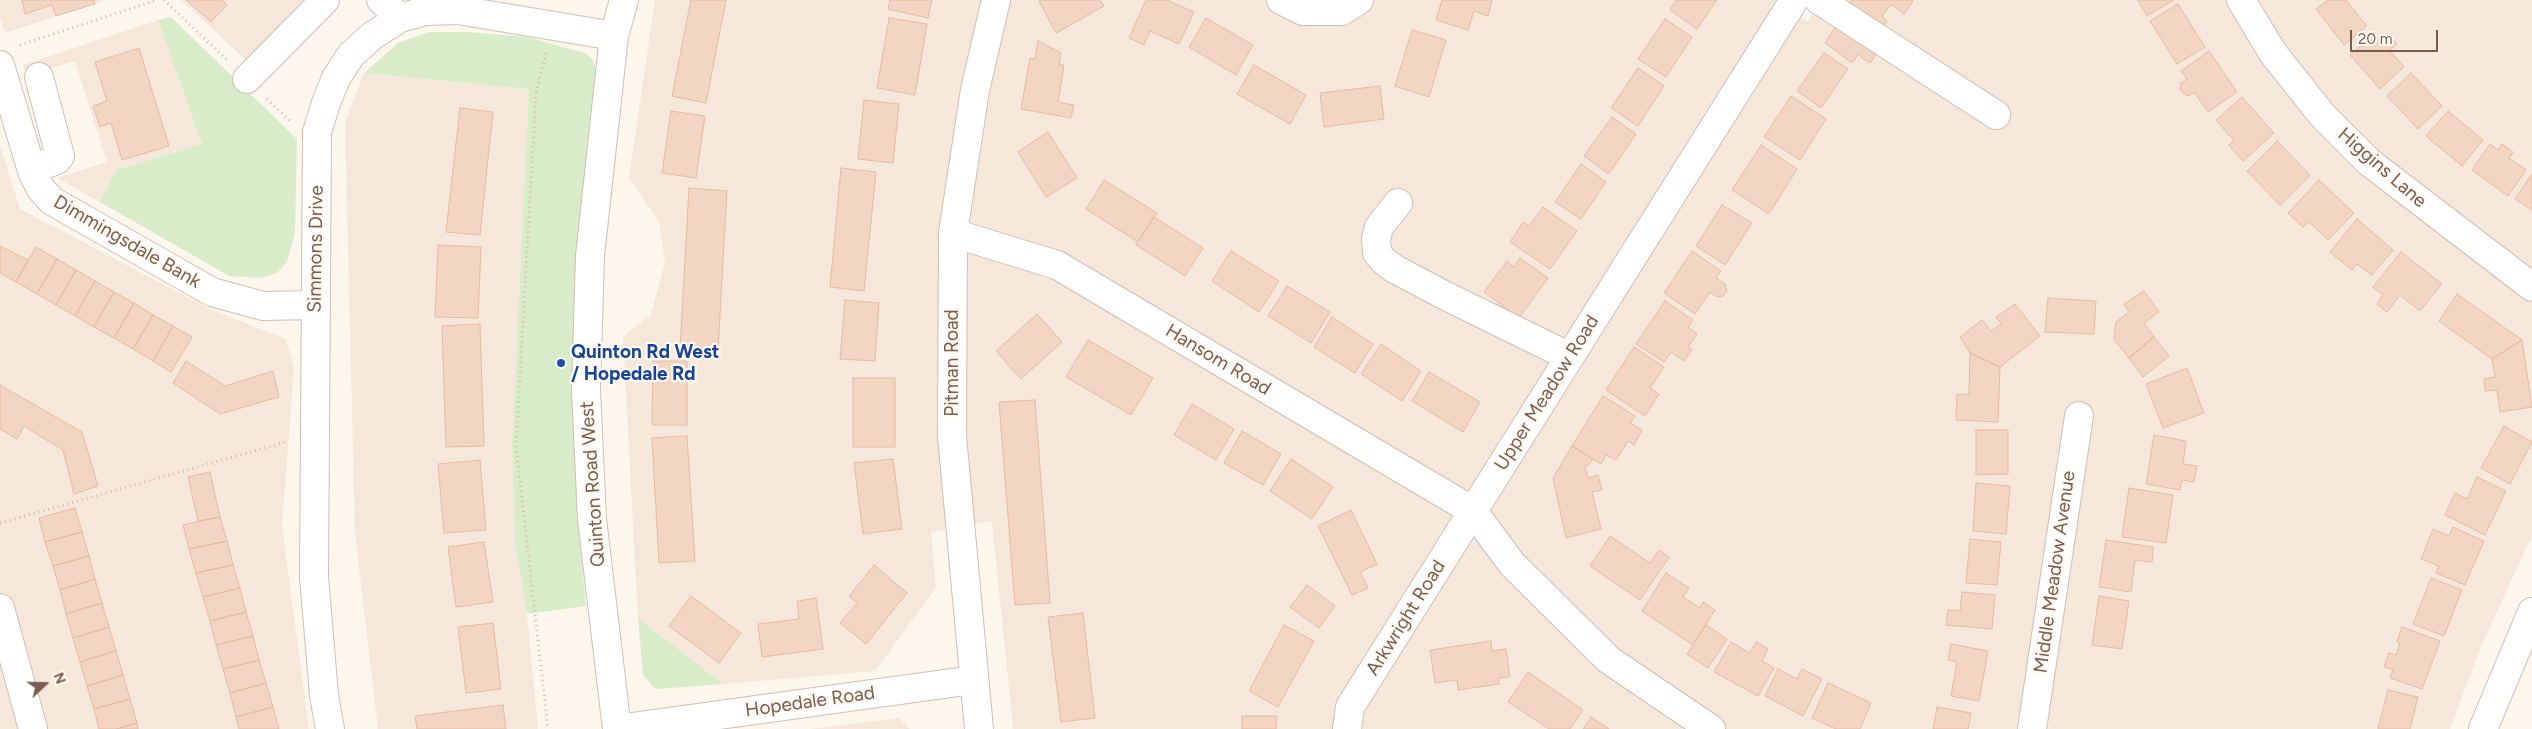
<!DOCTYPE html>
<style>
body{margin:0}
#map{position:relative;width:2532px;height:729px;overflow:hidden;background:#fdf6ec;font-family:Figtree,sans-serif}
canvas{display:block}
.north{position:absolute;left:20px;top:659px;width:50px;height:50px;-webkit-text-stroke:4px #fffaf3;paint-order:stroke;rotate:69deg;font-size:14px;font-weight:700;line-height:20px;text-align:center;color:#7a5c4d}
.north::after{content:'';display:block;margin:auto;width:18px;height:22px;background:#7a5c4d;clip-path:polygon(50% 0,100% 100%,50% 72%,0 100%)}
.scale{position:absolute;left:2350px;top:30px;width:88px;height:22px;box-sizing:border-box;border:2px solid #7a5c4d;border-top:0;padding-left:6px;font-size:15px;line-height:18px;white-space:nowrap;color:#7a5c4d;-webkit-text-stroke:4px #fffaf3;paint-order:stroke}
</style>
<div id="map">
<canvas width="2532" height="729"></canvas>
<div class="north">N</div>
<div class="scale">20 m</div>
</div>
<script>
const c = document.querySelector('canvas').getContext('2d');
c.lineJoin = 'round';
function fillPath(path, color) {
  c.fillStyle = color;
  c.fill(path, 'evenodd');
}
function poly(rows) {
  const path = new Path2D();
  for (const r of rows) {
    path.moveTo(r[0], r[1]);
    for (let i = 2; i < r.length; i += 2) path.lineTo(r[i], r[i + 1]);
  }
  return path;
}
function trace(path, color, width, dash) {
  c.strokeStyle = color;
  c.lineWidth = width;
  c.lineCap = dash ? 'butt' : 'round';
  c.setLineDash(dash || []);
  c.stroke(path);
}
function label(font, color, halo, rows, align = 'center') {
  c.font = font + ' Figtree,sans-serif';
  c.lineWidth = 4.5;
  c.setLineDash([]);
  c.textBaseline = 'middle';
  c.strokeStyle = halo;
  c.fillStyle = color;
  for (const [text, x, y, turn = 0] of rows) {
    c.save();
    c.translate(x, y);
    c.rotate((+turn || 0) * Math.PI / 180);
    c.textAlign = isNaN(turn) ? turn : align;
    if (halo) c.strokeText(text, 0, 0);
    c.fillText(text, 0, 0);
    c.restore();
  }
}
fillPath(poly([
 [0,0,106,0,5,33,0,18],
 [181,0,307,0,246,60],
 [655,0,1776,0,1807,22,1821,0,2532,0,2532,536,2482,644,2450,729,1013,729,992,521,931,532,936,588,875,671,723,684,638,618,623,337,651,314,665,263,659,221,629,178],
 [158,20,202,144,116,170,100,202,57,178,107,162,75,61,26,76,23,65],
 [364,73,529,89,512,443,515,541,527,614,538,729,378,729,355,533,345,123],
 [0,145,20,209,214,311,286,339,294,368,282,526,309,729,0,729],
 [899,718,910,729,810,729]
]), '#f5e8da');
fillPath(poly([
 [171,17,297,139,295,232,287,262,277,273,260,278,229,276,100,202,116,170,202,144,158,20],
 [429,32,467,32,527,37,585,53,592,59,596,69,573,369,578,522,586,606,527,614,515,541,512,443,529,89,364,73,398,43],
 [638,618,723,684,655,689,643,675]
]), '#d8ecc9');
const building = poly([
 [22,0,94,0,95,4,56,16,52,5,25,14,22,0],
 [186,0,222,0,227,5,211,22,186,0],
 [691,0,726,0,706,103,672,96,691,0],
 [890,0,932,0,928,18,888,9,890,0],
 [1041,0,1100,0,1104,6,1056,33,1039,1,1041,0],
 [1146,0,1167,0,1194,12,1179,44,1150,31,1144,45,1129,38,1146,0],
 [1442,0,1492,0,1488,16,1474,11,1468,30,1436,20,1442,0],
 [1676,0,1717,0,1697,29,1670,10,1676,0],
 [1852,0,1912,0,1913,1,1904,14,1891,4,1882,16,1887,21,1881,29,1849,5,1852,0],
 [2138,0,2174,0,2147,16,2138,0],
 [2328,0,2346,0,2367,26,2344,45,2316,9,2328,0],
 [2178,4,2205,47,2177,64,2150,21,2178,4],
 [889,18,927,24,915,95,877,88,889,18],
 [1206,18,1253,45,1236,75,1189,47,1206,18],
 [1665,19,1692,37,1666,77,1638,59,1665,19],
 [1839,22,1879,50,1870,63,1858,55,1852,63,1825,43,1839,22],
 [1412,30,1446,40,1429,97,1395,86,1412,30],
 [2374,34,2381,41,2388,34,2397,44,2389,50,2404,67,2380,89,2350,55,2374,34],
 [1038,41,1061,53,1059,65,1064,65,1058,102,1074,105,1071,118,1021,109,1030,58,1035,59,1038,41],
 [139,48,169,146,122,160,111,123,100,127,93,106,107,101,95,62,139,48],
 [2209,51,2237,92,2208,112,2195,93,2187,96,2180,90,2181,83,2187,79,2181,71,2209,51],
 [1824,53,1848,69,1821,108,1797,91,1824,53],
 [1254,65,1306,95,1290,124,1237,94,1254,65],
 [1638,68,1664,86,1638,126,1611,108,1638,68],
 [2411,73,2442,106,2418,129,2387,96,2411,73],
 [1380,86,1384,119,1324,127,1320,93,1380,86],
 [1791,96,1826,119,1800,160,1764,137,1791,96],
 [2242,97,2274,133,2243,161,2229,145,2234,141,2216,120,2242,97],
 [864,100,899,104,893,163,858,159,864,100],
 [460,108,493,112,480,235,446,232,460,108],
 [671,111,705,116,696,178,662,173,671,111],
 [2448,111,2483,140,2462,166,2426,136,2448,111],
 [1612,117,1636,134,1609,174,1584,156,1612,117],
 [1048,132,1077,178,1046,197,1018,152,1048,132],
 [2277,141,2310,175,2280,205,2247,171,2277,141],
 [2490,144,2498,150,2502,144,2513,152,2509,158,2526,170,2508,196,2472,170,2490,144],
 [1761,145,1797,169,1769,214,1732,190,1761,145],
 [1581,164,1606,182,1581,219,1555,202,1581,164],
 [841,168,876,172,864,291,830,287,841,168],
 [2532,174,2532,210,2515,199,2532,174],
 [1104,180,1157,213,1138,242,1086,209,1104,180],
 [2319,180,2354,213,2328,240,2309,222,2303,227,2288,213,2319,180],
 [689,188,727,191,718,350,680,348,689,188],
 [1722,205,1752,223,1725,265,1696,246,1722,205],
 [1543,207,1577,231,1550,269,1510,242,1523,222,1529,226,1543,207],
 [1154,217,1203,248,1185,276,1136,245,1154,217],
 [2357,219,2393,250,2372,275,2357,264,2352,270,2330,252,2357,219],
 [438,245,481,247,478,318,435,317,438,245],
 [0,246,28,260,16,282,0,273,0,246],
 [36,247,57,259,37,294,16,282,36,247],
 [1231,251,1279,281,1259,312,1212,281,1231,251],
 [1692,251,1721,271,1716,278,1725,284,1727,292,1723,296,1717,297,1710,292,1695,314,1664,293,1692,251],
 [2401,252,2442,284,2420,311,2400,295,2387,312,2377,304,2383,295,2373,287,2401,252],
 [1520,258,1548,278,1519,318,1484,292,1507,261,1514,267,1520,258],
 [57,259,76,270,56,305,37,294,57,259],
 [76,270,95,281,75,316,56,305,76,270],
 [95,281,114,292,94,327,75,316,95,281],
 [1287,286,1330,312,1311,343,1268,316,1287,286],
 [2144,291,2159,312,2144,323,2154,337,2129,358,2114,339,2116,322,2129,312,2124,304,2144,291],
 [114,292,134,303,114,338,94,327,114,292],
 [2457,294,2522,340,2492,359,2439,321,2457,294],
 [2048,298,2096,301,2094,334,2045,332,2048,298],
 [845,300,879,303,875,361,840,359,845,300],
 [1665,301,1693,320,1688,327,1697,334,1688,347,1692,350,1684,361,1671,352,1664,362,1636,344,1665,301],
 [134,303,153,315,133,349,114,338,134,303],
 [2015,304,2040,336,2000,367,1970,353,1960,337,1982,320,1991,331,2001,324,1996,317,2015,304],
 [1037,314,1062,342,1021,379,996,351,1037,314],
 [153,315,173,326,153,361,133,349,153,315],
 [1332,317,1373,344,1355,373,1314,347,1332,317],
 [480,324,484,446,446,447,442,326,480,324],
 [173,326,192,337,171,372,153,361,173,326],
 [2154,337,2169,356,2143,377,2129,358,2154,337],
 [1088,340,1153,378,1131,415,1066,377,1088,340],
 [2522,340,2532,407,2500,412,2497,390,2485,391,2484,379,2495,377,2492,359,2522,340],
 [1381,344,1421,371,1402,401,1361,374,1381,344],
 [1634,347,1664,367,1650,388,1659,394,1645,416,1606,390,1634,347],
 [1970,353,2000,367,1998,422,1956,420,1957,394,1969,395,1970,353],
 [186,361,225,386,273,371,279,397,220,414,173,383,186,361],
 [653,361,687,361,687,425,652,425,653,361],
 [2187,368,2204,413,2163,428,2146,384,2187,368],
 [1429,372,1480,402,1463,432,1412,401,1429,372],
 [853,378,895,378,895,447,853,447,853,378],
 [0,385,82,432,98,486,74,494,63,450,24,426,17,439,0,429,0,385],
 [1603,396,1635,416,1630,423,1642,430,1634,445,1628,441,1616,460,1606,455,1601,464,1572,446,1603,396],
 [1035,400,1050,603,1015,605,999,402,1035,400],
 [1192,404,1234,429,1216,460,1174,435,1192,404],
 [2504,426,2532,442,2510,484,2481,468,2504,426],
 [1976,430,2008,430,2008,474,1976,475,1976,430],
 [1242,431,1281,454,1263,485,1224,463,1242,431],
 [2154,435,2186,441,2183,464,2197,466,2194,482,2182,480,2180,490,2146,484,2154,435],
 [687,436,695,561,659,563,652,438,687,436],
 [1572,446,1593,459,1585,468,1588,478,1598,475,1602,490,1592,492,1601,529,1566,538,1553,478,1572,446],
 [893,459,902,529,863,534,854,463,893,459],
 [1291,459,1333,487,1312,519,1270,491,1291,459],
 [480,460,486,530,444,533,438,464,480,460],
 [210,472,220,517,198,521,188,477,210,472],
 [2477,477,2506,491,2485,535,2445,515,2455,493,2467,499,2477,477],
 [1976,483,2010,486,2006,534,1973,531,1976,483],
 [2129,488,2173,495,2166,543,2122,537,2129,488],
 [75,508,82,532,45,542,39,518,75,508],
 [1351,510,1377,564,1360,572,1368,588,1352,595,1318,526,1351,510],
 [220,517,227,541,189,549,183,525,220,517],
 [2453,527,2484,541,2465,585,2436,573,2439,566,2421,559,2433,529,2449,536,2453,527],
 [82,532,89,556,53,566,45,542,82,532],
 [1610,536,1650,563,1659,550,1669,557,1640,600,1590,566,1610,536],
 [1970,539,2001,542,1997,585,1966,583,1970,539],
 [2106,540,2153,547,2152,562,2135,560,2131,592,2099,587,2106,540],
 [227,541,233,565,196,573,189,549,227,541],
 [484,542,493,602,456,607,448,547,484,542],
 [89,556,95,579,60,590,53,566,89,556],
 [233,565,240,588,203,597,196,573,233,565],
 [874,565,907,593,866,644,840,623,857,603,849,596,874,565],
 [1666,573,1689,588,1683,597,1700,608,1703,602,1715,610,1693,645,1642,611,1666,573],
 [2431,578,2462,590,2444,636,2413,624,2431,578],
 [95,579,102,603,66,614,60,590,95,579],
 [1307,585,1335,606,1319,628,1290,607,1307,585],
 [240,588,246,612,210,621,203,597,240,588],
 [1962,592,1995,595,1992,629,1946,625,1948,610,1960,611,1962,592],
 [691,596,741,633,719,663,669,626,691,596],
 [2099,596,2129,601,2122,649,2092,645,2099,596],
 [816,598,823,649,762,657,758,624,799,619,797,601,816,598],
 [102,603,109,627,73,638,66,614,102,603],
 [246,612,253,636,216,645,210,621,246,612],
 [1083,613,1095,718,1061,722,1048,617,1083,613],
 [493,623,501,689,466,693,458,627,493,623],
 [1284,625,1314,641,1278,707,1249,691,1284,625],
 [1706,625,1727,639,1708,668,1687,654,1706,625],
 [109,627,116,651,80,662,73,638,109,627],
 [2402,627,2440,641,2422,689,2390,678,2393,670,2384,667,2389,653,2396,655,2400,643,2397,642,2402,627],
 [253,636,259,660,223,669,216,645,253,636],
 [1491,641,1492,651,1506,649,1510,677,1499,678,1499,684,1458,690,1457,680,1435,683,1430,650,1491,641],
 [1731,642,1750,653,1756,642,1768,649,1762,661,1774,668,1758,696,1714,672,1731,642],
 [1951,644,1988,651,1979,701,1951,696,1957,662,1948,660,1951,644],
 [116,651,123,675,87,686,80,662,116,651],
 [259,660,266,683,230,693,223,669,259,660],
 [1778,669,1797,679,1802,669,1822,679,1803,716,1765,696,1778,669],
 [1528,672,1583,710,1570,729,1549,729,1508,702,1528,672],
 [123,675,130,699,94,709,87,686,123,675],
 [266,683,273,707,236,717,230,693,266,683],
 [1828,683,1871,703,1860,729,1836,729,1812,718,1828,683],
 [2388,690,2418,697,2410,729,2378,729,2388,690],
 [130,699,137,723,116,729,99,729,94,709,130,699],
 [503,705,506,729,417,729,415,716,503,705],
 [273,707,279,729,239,729,236,717,273,707],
 [1937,707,1971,713,1968,729,1933,729,1937,707],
 [1242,716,1277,716,1276,729,1242,729,1242,716],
 [1591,717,1609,729,1583,729,1591,717],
 [137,723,138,729,116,729,137,723]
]);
fillPath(building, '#f3d5c3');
trace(building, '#e6bba3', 1);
const minor = poly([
 [381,0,400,18],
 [1281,0,1303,11,1342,11,1359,0],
 [1819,0,1996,115],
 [2241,0,2273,53,2322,115,2369,162,2532,287],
 [0,65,33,174,41,189,52,201,212,292,263,306,314,305],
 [247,79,325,0],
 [32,169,57,160,60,156,39,77],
 [1398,203,1379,227,1376,239,1377,253,1383,260,1393,268,1444,295,1570,357],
 [953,233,1057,265,1473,511,1350,707,1347,729],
 [0,608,33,729],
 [330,729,324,695,314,577,317,132,326,103,336,78,351,55,372,36,400,18,425,11,458,10,614,36],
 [617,729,592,519,586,390,590,256,614,36,624,0],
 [617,729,973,680],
 [979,729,952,436,953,233,975,90,996,0],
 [1711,729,1609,660,1512,564,1473,511,1794,0],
 [2032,729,2079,416],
 [2483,729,2532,612]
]);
trace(minor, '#d1beb0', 30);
trace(poly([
 [164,0,227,60],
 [20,45,157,0],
 [546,53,536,94,516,446,548,729],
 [267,99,290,121],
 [0,523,286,442]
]), '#d9b8a5', 3, [1, 4]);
trace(minor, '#fff', 28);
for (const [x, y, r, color] of [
 [561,363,5,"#1a4fb4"]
]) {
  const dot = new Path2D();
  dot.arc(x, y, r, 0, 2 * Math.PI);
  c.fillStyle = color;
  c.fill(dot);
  trace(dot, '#fffaf3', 2);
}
label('19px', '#7a5c4d', '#fffaf3', [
 ["Higgins Lane",2382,168,41],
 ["Dimmingsdale Bank",127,242,30],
 ["Simmons Drive",316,249,-89],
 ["Hansom Road",1218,360,31],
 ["Pitman Road",952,363,-90],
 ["Upper Meadow Road",1547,393,-58],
 ["Quinton Road West",593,484,-94],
 ["Middle Meadow Avenue",2055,572,-82],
 ["Arkwright Road",1406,618,-58],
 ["Hopedale Road",810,702,-8]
]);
label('bold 19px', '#164399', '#fffaf3', [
 ["Quinton Rd West",571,352],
 ["/ Hopedale Rd",571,374]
], 'left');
</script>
